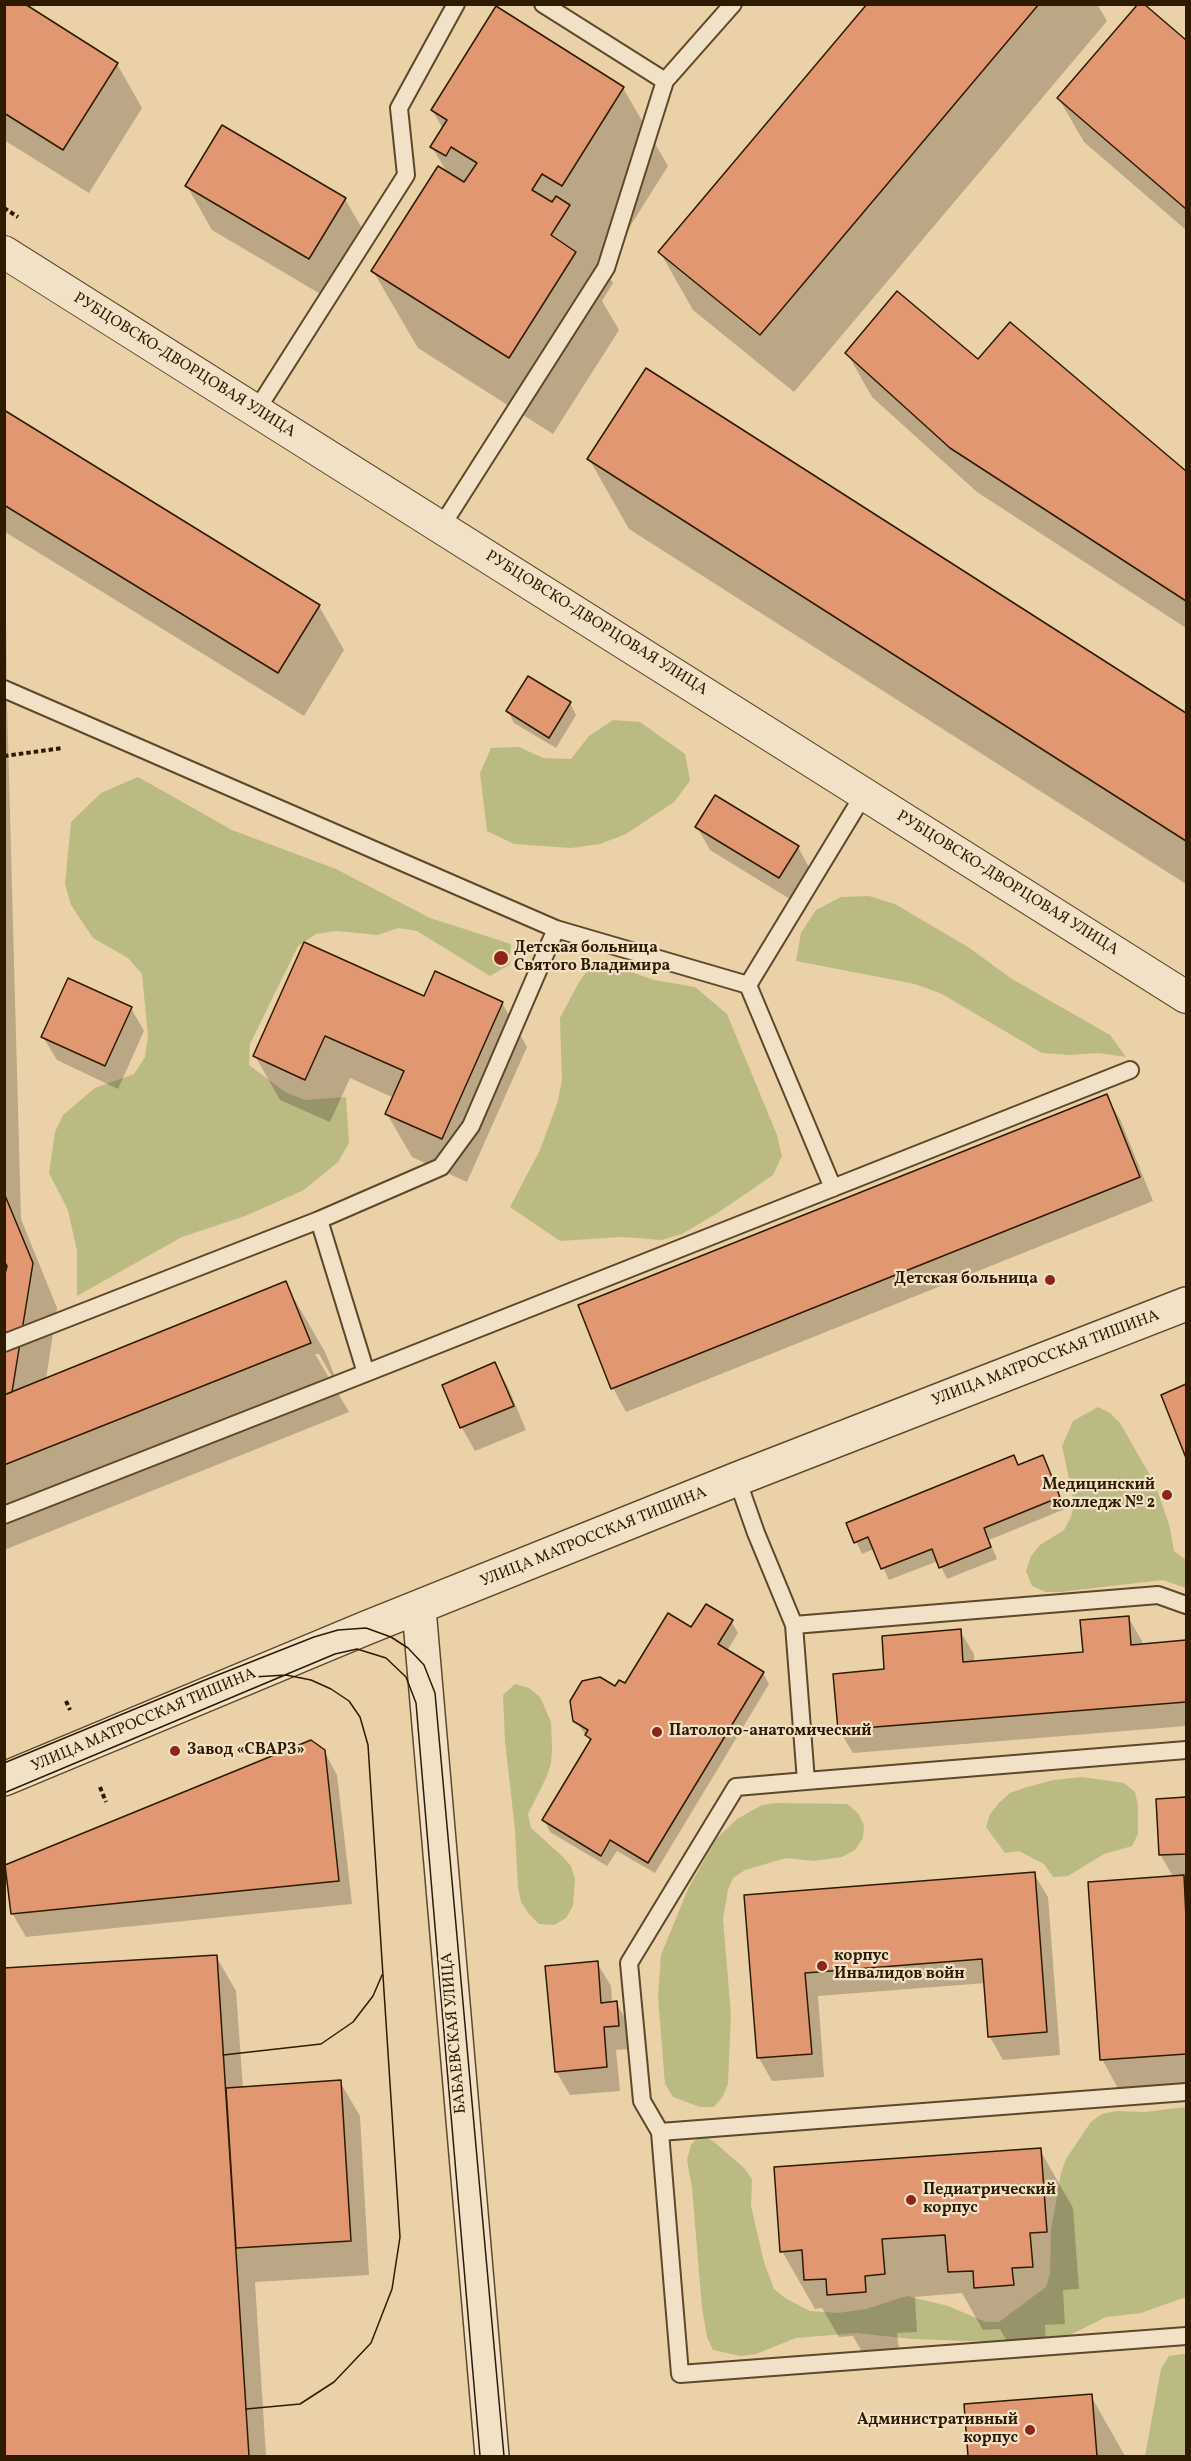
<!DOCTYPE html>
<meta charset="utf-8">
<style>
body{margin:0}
#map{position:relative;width:1191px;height:2461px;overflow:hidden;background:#ead1a7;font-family:Vollkorn,serif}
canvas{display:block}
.frame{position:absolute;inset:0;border:6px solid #2f1b00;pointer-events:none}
</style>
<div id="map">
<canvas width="1191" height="2461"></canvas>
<div class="frame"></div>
</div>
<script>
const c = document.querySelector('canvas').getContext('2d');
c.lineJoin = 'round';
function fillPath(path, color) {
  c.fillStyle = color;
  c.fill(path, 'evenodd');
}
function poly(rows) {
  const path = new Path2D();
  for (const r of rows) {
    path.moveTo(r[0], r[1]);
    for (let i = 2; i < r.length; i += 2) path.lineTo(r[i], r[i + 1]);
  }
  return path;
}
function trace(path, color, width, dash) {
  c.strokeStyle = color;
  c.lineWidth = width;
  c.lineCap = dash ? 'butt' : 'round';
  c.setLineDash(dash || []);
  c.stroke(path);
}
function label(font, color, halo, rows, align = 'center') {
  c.font = font + ' Vollkorn,serif';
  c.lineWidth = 4.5;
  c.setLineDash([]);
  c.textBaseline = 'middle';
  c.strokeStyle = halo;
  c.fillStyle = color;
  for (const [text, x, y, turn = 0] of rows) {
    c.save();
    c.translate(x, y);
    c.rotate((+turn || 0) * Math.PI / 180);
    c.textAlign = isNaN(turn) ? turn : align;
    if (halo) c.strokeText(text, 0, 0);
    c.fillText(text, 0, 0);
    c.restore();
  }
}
fillPath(poly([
 [613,720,640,722,685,754,690,781,674,802,626,834,600,844,571,848,514,844,487,831,480,773,491,748,519,747,543,758,571,759,589,736],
 [138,777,232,830,336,869,430,918,511,944,509,965,490,976,417,931,398,928,378,935,336,931,316,934,298,946,250,1044,249,1065,285,1092,305,1100,346,1097,349,1143,338,1162,304,1190,245,1216,182,1237,77,1296,77,1251,68,1210,49,1173,55,1132,63,1115,95,1088,134,1074,145,1057,148,1036,142,974,128,958,93,938,71,905,65,884,71,822,101,793],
 [869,896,895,904,968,947,1012,979,1110,1035,1126,1057,1099,1053,1071,1055,1042,1053,942,994,915,984,796,961,801,933,816,910,841,897],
 [591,966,614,966,654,980,695,987,727,1014,777,1135,782,1156,773,1175,719,1212,682,1234,662,1240,622,1237,560,1241,510,1207,540,1150,558,1101,562,1080,560,1018,579,982],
 [1098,1407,1110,1413,1120,1423,1155,1484,1169,1524,1174,1551,1186,1560,1186,1588,1163,1580,1060,1592,1046,1592,1032,1586,1026,1571,1031,1556,1040,1545,1064,1530,1071,1517,1074,1503,1062,1446,1073,1421],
 [515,1684,529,1688,540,1697,551,1722,552,1750,551,1763,547,1776,528,1814,531,1828,562,1856,571,1866,575,1879,573,1906,566,1918,554,1925,539,1924,529,1914,521,1902,518,1888,515,1830,505,1741,503,1695],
 [1082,1777,1124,1783,1135,1792,1138,1805,1138,1834,1132,1846,1104,1854,1068,1876,1053,1877,1044,1864,1019,1851,1005,1853,986,1827,990,1814,999,1803,1010,1793,1024,1788,1053,1780],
 [776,1803,847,1804,858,1813,864,1825,863,1838,855,1850,842,1857,814,1861,786,1858,745,1870,733,1878,728,1890,723,1919,731,2015,728,2084,723,2096,714,2107,700,2107,673,2097,665,2084,658,1997,661,1955,688,1889,716,1839,737,1819,762,1805],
 [1186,2107,1186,2297,1141,2313,1106,2317,1070,2335,1027,2343,912,2339,856,2333,796,2338,756,2354,741,2356,713,2350,707,2337,702,2308,692,2188,687,2160,691,2145,701,2134,713,2141,744,2168,752,2179,751,2206,764,2262,774,2289,785,2298,810,2311,838,2313,866,2309,907,2296,948,2306,986,2322,999,2322,1046,2287,1050,2274,1051,2230,1061,2173,1066,2159,1091,2122,1102,2114,1116,2111,1145,2112],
 [1183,2354,1186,2354,1186,2456,1145,2456,1161,2369,1169,2356]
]), '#bcba83');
fillPath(poly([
 [4,4,23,4,117,64,142,108,89,193,4,140],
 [869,4,1097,4,1107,21,794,392,693,310,660,252],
 [1142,4,1186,42,1186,230,1084,142,1059,99],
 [496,8,623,88,668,166,607,263,598,258,613,283,602,301,619,330,553,434,418,348,373,271,448,174,432,147,443,129,432,110],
 [187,186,345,199,370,242,334,302,212,230],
 [1010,324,1186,473,1186,628,977,492,872,397,847,353,978,361],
 [646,370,1186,715,1186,884,629,529,589,459],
 [4,412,319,606,344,650,304,716,5,532,7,704,21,1219,57,1308,46,1379,285,1283,325,1352,342,1394,319,1354,315,1354,349,1412,4,1550,4,1286,8,1266,4,1257],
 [570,703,576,715,556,748,514,723,508,711],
 [697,827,798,847,811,871,793,901,710,850],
 [425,998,502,1003,527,1047,467,1182,412,1157,387,1114,394,1098,350,1078,330,1122,280,1100,255,1056],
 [131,1008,144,1031,118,1089,57,1060,43,1037],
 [1106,1096,1120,1119,1153,1201,626,1412,613,1388],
 [495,1364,508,1387,526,1430,475,1451,462,1428,444,1385],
 [1186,1386,1186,1454,1163,1395],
 [1014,1456,1019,1467,1043,1457,1065,1509,989,1540,997,1559,947,1579,938,1561,889,1580,874,1549,862,1554,848,1524],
 [1128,1617,1142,1641,1142,1645,1186,1642,1186,1726,853,1753,839,1730,834,1675,886,1671,960,1631,974,1654,974,1662,1084,1653],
 [731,1621,738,1633,727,1651,763,1673,769,1684,655,1873,617,1851,607,1866,550,1832,544,1820,591,1742,575,1720,615,1688,626,1686,692,1630],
 [324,1751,337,1775,352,1904,26,1937,12,1913],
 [1186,1799,1186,1877,1183,1877,1186,1883,1186,2089,1121,2094,1102,2059,1174,1878,1160,1854,1157,1800],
 [1034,1874,1048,1897,1060,2055,1003,2060,990,2037,986,1983,818,1996,824,2077,772,2081,759,2058,745,1896],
 [216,1956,236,1991,243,2088,340,2082,360,2116,369,2275,255,2282,266,2456,4,2456,4,1970],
 [597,1963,611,1986,612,2003,616,2003,630,2026,632,2049,616,2050,620,2091,570,2095,556,2071],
 [1040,2150,1073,2208,1079,2289,1063,2290,1065,2324,1045,2325,1046,2342,1009,2345,1000,2329,983,2330,962,2293,915,2297,917,2332,897,2333,899,2349,862,2352,853,2336,839,2337,822,2308,815,2309,782,2251],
 [1091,2396,1125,2456,969,2456,965,2405]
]), '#0003');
const building = poly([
 [4,4,25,4,118,63,63,150,4,113,4,4],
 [867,4,1039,4,760,335,658,252,867,4],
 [1138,4,1144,4,1186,40,1186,209,1057,98,1138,4],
 [496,6,624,87,562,186,542,174,532,190,552,202,556,196,570,205,551,235,576,252,509,358,371,271,438,166,464,182,477,163,451,147,446,156,430,147,447,120,431,110,496,6],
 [222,125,346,198,309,259,185,186,222,125],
 [897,291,978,359,1010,322,1186,471,1186,601,950,448,845,353,897,291],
 [646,368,1186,713,1186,841,587,459,646,368],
 [4,410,320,605,278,673,4,505,4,410],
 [528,676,571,702,549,738,506,711,528,676],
 [715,795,799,846,779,878,695,827,715,795],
 [304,942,424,996,435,971,503,1002,442,1139,385,1114,404,1071,325,1036,305,1080,253,1056,304,942],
 [68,978,132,1007,105,1066,41,1037,68,978],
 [1107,1094,1140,1177,611,1389,578,1305,1107,1094],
 [4,1193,33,1263,12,1392,4,1395,4,1278,7,1266,4,1261,4,1193],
 [286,1281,311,1343,4,1465,4,1395,286,1281],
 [495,1362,514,1406,460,1428,442,1385,495,1362],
 [1186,1384,1186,1458,1161,1395,1186,1384],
 [1014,1455,1018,1465,1043,1455,1060,1497,984,1528,991,1547,939,1568,932,1549,881,1569,868,1537,854,1543,846,1523,1014,1455],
 [706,1604,733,1620,718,1644,764,1672,648,1863,610,1840,601,1856,542,1820,591,1739,585,1735,588,1730,573,1721,570,1701,582,1681,600,1677,615,1686,619,1680,625,1683,668,1613,691,1627,706,1604],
 [1129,1616,1131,1645,1186,1640,1186,1702,838,1730,833,1674,884,1669,882,1636,961,1629,963,1662,1083,1652,1080,1620,1129,1616],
 [311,1740,325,1750,339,1881,11,1914,5,1865,311,1740],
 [1186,1797,1186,1854,1159,1855,1156,1799,1186,1797],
 [1035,1872,1047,2032,988,2037,982,1959,805,1973,812,2054,757,2058,744,1895,1035,1872],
 [1184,1875,1186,1917,1186,2054,1100,2060,1088,1882,1184,1875],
 [217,1955,249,2456,4,2456,4,1968,217,1955],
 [598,1961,601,2003,617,2001,619,2026,604,2027,607,2067,555,2072,545,1966,598,1961],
 [341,2080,351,2241,236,2248,226,2088,341,2080],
 [1041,2148,1047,2232,1030,2233,1033,2267,1012,2268,1014,2285,974,2288,973,2271,948,2272,945,2235,882,2239,885,2274,865,2276,866,2292,827,2295,826,2279,804,2280,802,2250,780,2252,774,2167,1041,2148],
 [1092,2394,1097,2456,968,2456,964,2404,1092,2394]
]);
fillPath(building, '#e19771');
trace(building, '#2f1b00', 1.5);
const service = poly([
 [665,81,733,4],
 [256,411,406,175,399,108,456,4],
 [441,527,606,268,665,81,543,4],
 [4,689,556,929,748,985,864,794],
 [748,985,833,1188],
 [4,1343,319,1220,441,1167,471,1126,556,929],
 [366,1373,1130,1070],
 [737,1479,756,1533,794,1625,1158,1595,1186,1605],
 [4,1515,366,1373,319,1220],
 [794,1625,806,1781,1186,1750],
 [806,1781,736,1787,629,1963,642,2101,660,2132,680,2374,1186,2336],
 [660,2132,1186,2092]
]);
const minor = poly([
 [4,252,1186,997]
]);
const tertiary = poly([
 [419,1609,492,2456],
 [4,1779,366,1628,737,1479,1186,1304]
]);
trace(service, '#5e482a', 20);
trace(minor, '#5e482a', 34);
trace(tertiary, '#5e482a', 36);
trace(poly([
 [4,208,18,217],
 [4,756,63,748],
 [66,1701,70,1710],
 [100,1787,106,1802]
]), '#2f1b00', 4, [4.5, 3]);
trace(service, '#f1e1c6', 16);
trace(minor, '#f1e1c6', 32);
trace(tertiary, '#f1e1c6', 33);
trace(poly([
 [220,1679,286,1675,311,1680,331,1689,349,1701,360,1717,368,1745,400,2237,392,2289,371,2343,334,2382,300,2404,246,2409],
 [4,1763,205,1680,314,1637,338,1630,366,1628,391,1637,408,1648,424,1665,435,1693,504,2456],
 [4,1793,335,1654,357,1649,386,1658,406,1677,416,1703,480,2456],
 [223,2055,321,2044,353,2022,373,1996,382,1975]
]), '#2f1b00', 1.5);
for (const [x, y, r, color] of [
 [501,958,8,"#8f2418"],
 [1050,1280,6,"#8f2418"],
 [1167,1495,6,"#8f2418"],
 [657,1732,6,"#8f2418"],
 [175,1751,6,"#8f2418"],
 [822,1966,6,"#8f2418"],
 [911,2200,6,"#8f2418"],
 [1030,2430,6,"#8f2418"]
]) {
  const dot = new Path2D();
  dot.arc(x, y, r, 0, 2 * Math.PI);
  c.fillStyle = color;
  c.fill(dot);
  trace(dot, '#f1e1c6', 2);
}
label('16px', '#2f1b00', '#f1e1c6', [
 ["РУБЦОВСКО-ДВОРЦОВАЯ УЛИЦА",184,366,32],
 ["РУБЦОВСКО-ДВОРЦОВАЯ УЛИЦА",596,624,32],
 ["РУБЦОВСКО-ДВОРЦОВАЯ УЛИЦА",1007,884,32],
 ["УЛИЦА МАТРОССКАЯ ТИШИНА",1046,1359,-21],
 ["УЛИЦА МАТРОССКАЯ ТИШИНА",594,1538,-22],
 ["УЛИЦА МАТРОССКАЯ ТИШИНА",144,1721,-23],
 ["БАБАЕВСКАЯ УЛИЦА",455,2033,-95]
]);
label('bold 16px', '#2f1b00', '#f1e1c6', [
 ["Детская больница",514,949],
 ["Святого Владимира",514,967],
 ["Детская больница",1038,1280,"right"],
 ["Медицинский",1155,1486,"right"],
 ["колледж № 2",1155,1504,"right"],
 ["Патолого-анатомический",669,1732],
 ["Завод «СВАРЗ»",187,1751],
 ["корпус",834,1957],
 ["Инвалидов войн",834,1975],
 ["Педиатрический",923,2191],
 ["корпус",923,2209],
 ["Административный",1018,2421,"right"],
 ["корпус",1018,2439,"right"]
], 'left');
</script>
